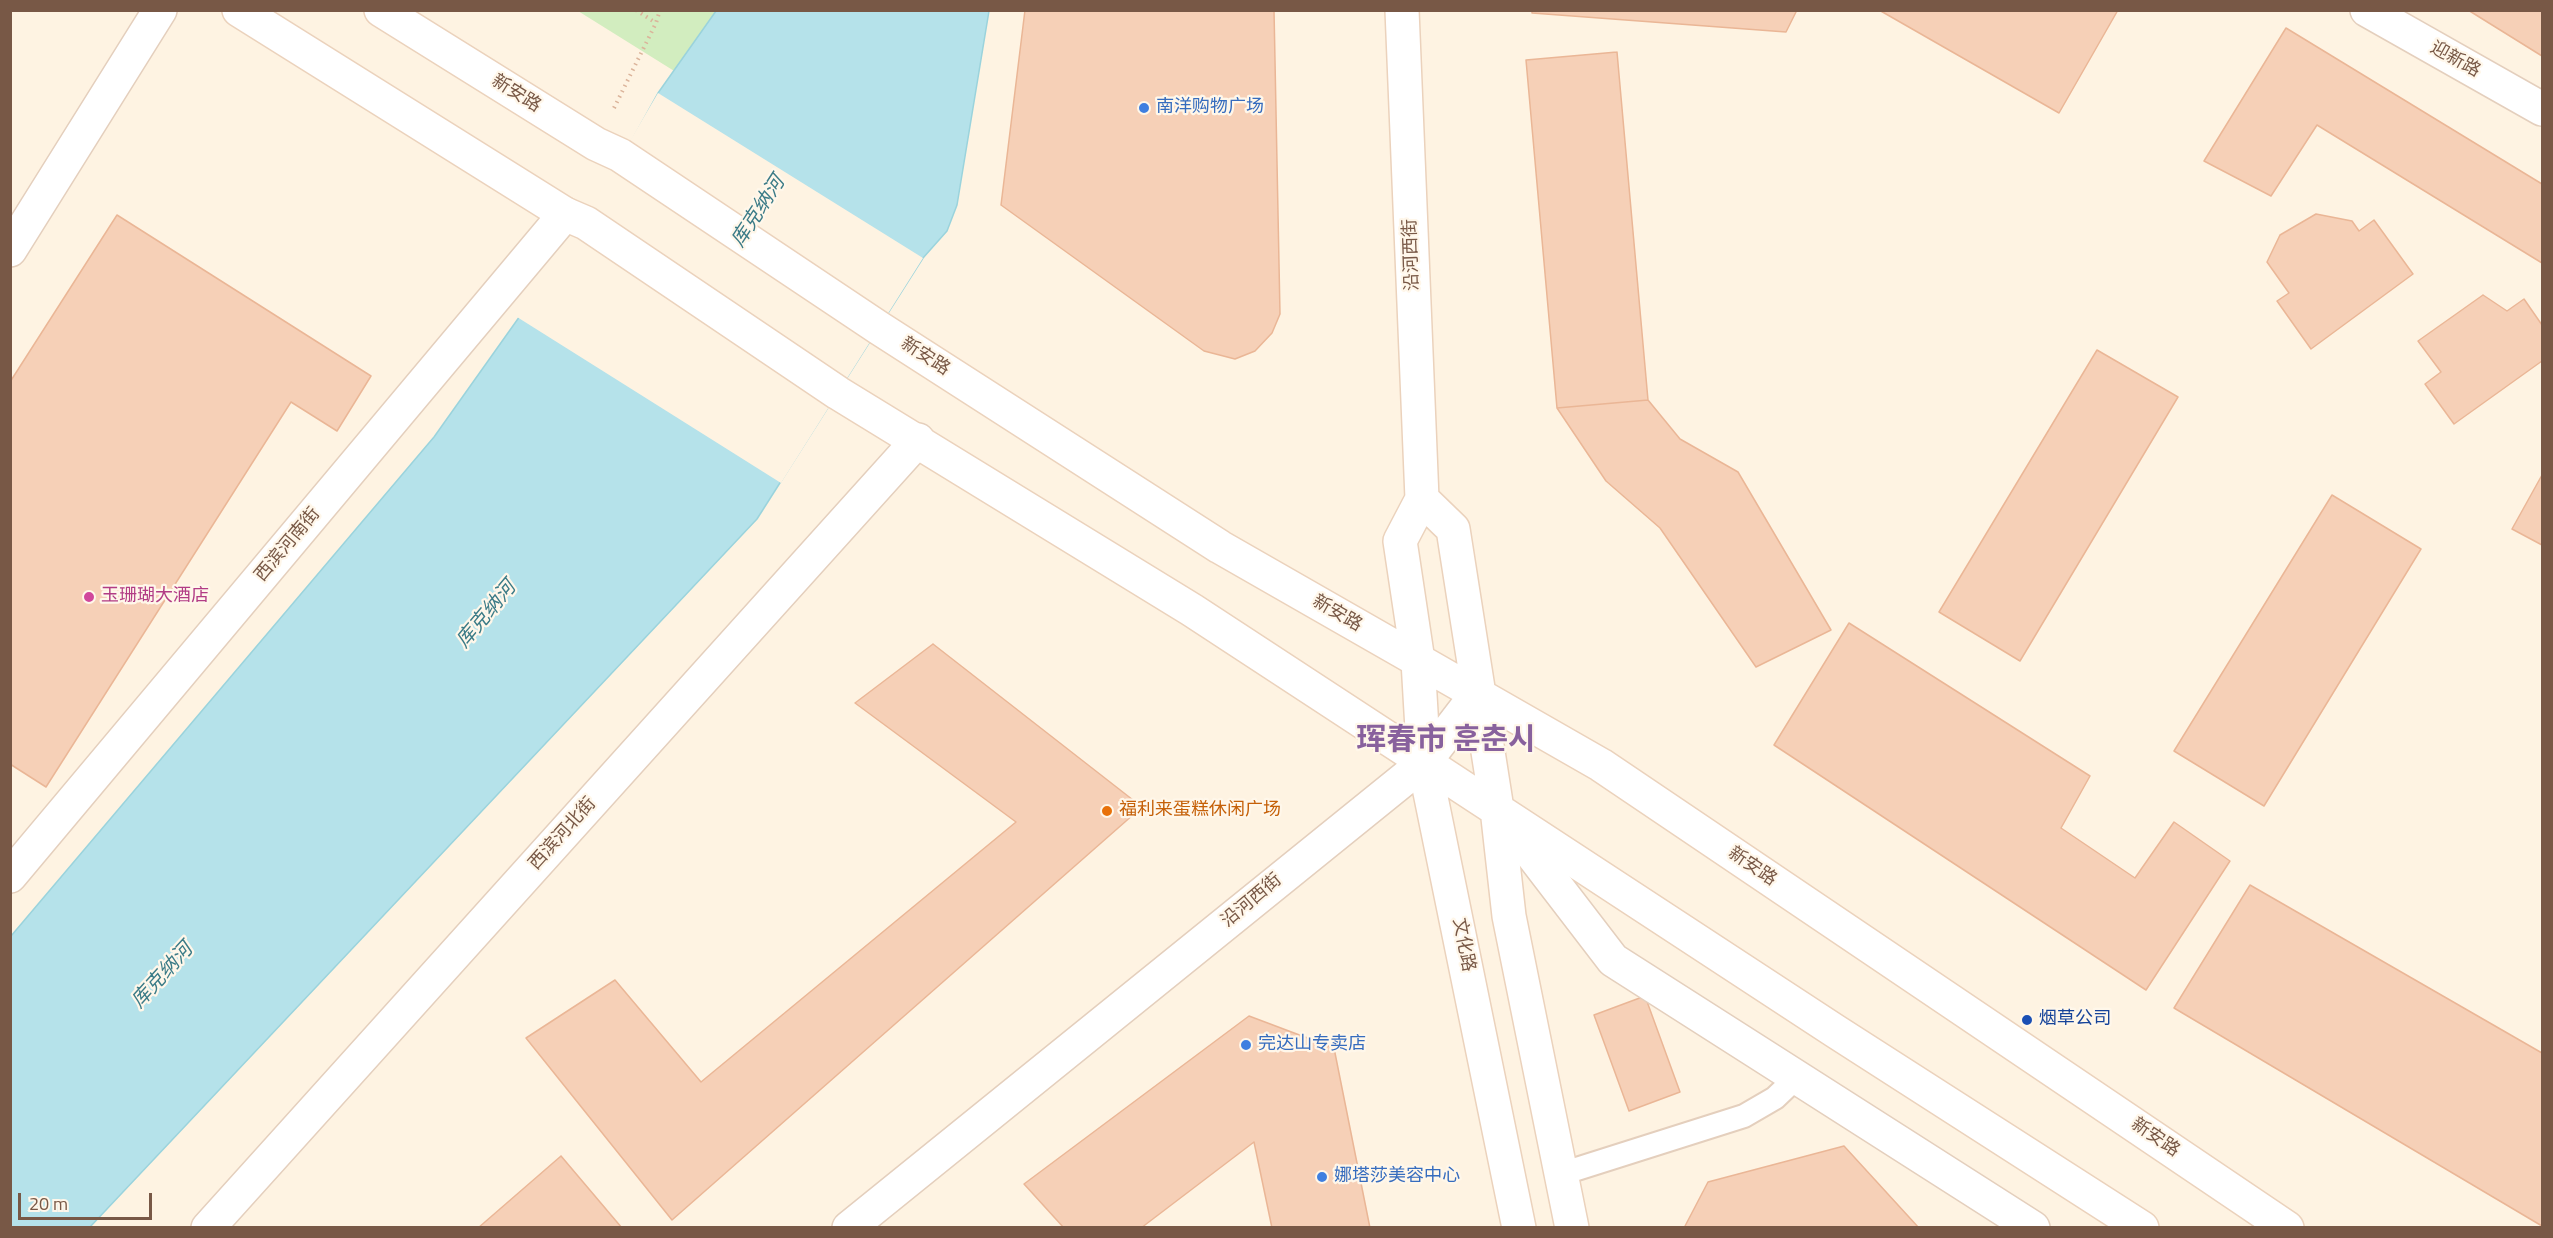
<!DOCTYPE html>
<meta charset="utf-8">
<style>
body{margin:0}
#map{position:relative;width:2553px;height:1238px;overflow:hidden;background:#fef3e2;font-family:"Titillium Web",sans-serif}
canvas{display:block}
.frame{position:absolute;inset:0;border:12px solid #785846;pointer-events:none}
.scale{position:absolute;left:18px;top:1193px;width:134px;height:27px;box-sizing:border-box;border:3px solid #785846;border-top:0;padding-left:8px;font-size:18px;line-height:21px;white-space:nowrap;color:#785846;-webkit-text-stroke:4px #fff7ea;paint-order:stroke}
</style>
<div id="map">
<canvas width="2553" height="1238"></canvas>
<div class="frame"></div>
<div class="scale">20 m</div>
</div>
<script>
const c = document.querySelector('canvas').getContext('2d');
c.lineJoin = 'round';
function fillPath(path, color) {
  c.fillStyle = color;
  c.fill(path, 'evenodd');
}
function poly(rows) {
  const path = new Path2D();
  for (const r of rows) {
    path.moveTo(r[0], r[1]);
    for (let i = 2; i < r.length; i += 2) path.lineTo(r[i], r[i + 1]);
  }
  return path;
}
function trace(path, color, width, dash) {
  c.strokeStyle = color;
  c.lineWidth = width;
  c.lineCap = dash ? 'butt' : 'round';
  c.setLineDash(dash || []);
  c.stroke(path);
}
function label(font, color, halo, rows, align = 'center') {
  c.font = font + ' "Titillium Web","Noto Sans SC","Noto Sans KR",sans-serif';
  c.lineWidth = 4.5;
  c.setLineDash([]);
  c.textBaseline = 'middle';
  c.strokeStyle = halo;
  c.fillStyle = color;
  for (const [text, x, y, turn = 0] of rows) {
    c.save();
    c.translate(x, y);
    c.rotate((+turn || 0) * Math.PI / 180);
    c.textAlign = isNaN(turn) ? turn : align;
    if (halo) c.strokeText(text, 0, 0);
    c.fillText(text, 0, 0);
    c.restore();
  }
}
fillPath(poly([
 [578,11,749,11,679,74]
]), '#d2edbf');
const water = poly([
 [716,11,989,11,957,205,947,231,923,258,757,519,90,1227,11,1228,11,936,434,437,586,223,658,93,716,11]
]);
fillPath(water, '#b5e2ea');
trace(water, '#9ad3dc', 1.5);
fillPath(poly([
 [658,93,923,258,781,483,517,317,583,221]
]), '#fef3e2');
const building = poly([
 [1025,10,1274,10,1280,314,1272,333,1255,351,1235,359,1204,351,1001,205,1025,10],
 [1532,10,1797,10,1786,32,1532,13,1532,10],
 [1879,10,2118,10,2059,113,1879,10],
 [2468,10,2542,10,2542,56,2468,10],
 [2286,28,2542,184,2542,263,2317,125,2271,196,2204,161,2286,28],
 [1617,52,1648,400,1557,408,1526,60,1617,52],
 [2316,214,2352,221,2359,231,2374,220,2413,274,2311,349,2277,301,2289,293,2267,262,2280,235,2316,214],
 [117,215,371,376,337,431,291,402,46,787,10,764,10,382,117,215],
 [2483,295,2507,311,2524,299,2542,325,2542,361,2454,424,2425,384,2441,372,2418,341,2483,295],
 [2097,350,2178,397,2020,661,1939,612,2097,350],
 [1648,400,1680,439,1738,472,1831,630,1756,667,1660,528,1606,481,1557,408,1648,400],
 [2542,475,2542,545,2512,529,2542,475],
 [2332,495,2421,549,2264,806,2174,751,2332,495],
 [1849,623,2090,776,2061,828,2135,878,2174,822,2230,861,2146,990,1774,745,1849,623],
 [933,644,1142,807,672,1220,526,1038,615,980,701,1082,1016,822,855,703,933,644],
 [2250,885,2542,1053,2542,1226,2174,1008,2250,885],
 [1645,996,1680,1092,1629,1111,1594,1015,1645,996],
 [1249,1016,1334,1048,1370,1228,1272,1228,1254,1142,1141,1228,1064,1228,1024,1184,1249,1016],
 [1844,1146,1919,1228,1684,1228,1708,1182,1844,1146],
 [561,1156,622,1228,478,1228,561,1156]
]);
fillPath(building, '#f6d0b7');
trace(building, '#eab696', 1.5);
const service = poly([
 [1561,1174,1744,1116,1775,1098,1797,1077]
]);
const minor = poly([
 [10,250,160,10],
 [1501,814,1613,960,2033,1228],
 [10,876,565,214],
 [208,1228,918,440]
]);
const tertiary = poly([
 [2367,10,2542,109],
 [849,1228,1424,763,1477,694]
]);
const secondary = poly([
 [239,10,565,214,586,223,838,393,1192,610,1835,1031,2142,1228],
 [381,10,596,144,620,155,879,328,1220,547,1601,765,2287,1228],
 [1402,10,1422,499,1400,541,1418,661,1424,763,1519,1228],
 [1422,499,1453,529,1497,809,1509,916,1572,1228]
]);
trace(service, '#e4cfbd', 26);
trace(minor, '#e4cfbd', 36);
trace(tertiary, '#e4cfbd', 36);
trace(secondary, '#ebd2bc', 36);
trace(poly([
 [636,10,656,23],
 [614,108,656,23,660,10]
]), '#dbb39a', 4, [1.5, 4.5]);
trace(service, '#fff', 22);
trace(minor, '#fff', 33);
trace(tertiary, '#fff', 33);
trace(secondary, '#fff', 33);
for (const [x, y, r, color] of [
 [1144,108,6,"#3f7fe0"],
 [89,597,6,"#d1479c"],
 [1107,811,6,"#e8710a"],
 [2027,1020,6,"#1a4fb4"],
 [1246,1045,6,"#3f7fe0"],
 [1322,1177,6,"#3f7fe0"]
]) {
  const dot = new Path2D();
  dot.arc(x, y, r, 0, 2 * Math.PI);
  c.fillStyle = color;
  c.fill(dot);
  trace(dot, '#fff7ea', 2);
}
label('18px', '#785846', '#fff7ea', [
 ["迎新路",2455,60,29],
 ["新安路",516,94,32],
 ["沿河西街",1412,255,-92],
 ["新安路",925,357,33],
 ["西滨河南街",288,545,-50],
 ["新安路",1337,614,30],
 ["西滨河北街",563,834,-48],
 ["新安路",1752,867,34],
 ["沿河西街",1252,901,-40],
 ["文化路",1463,945,79],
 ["新安路",2155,1138,34]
]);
label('18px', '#366cbe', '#fff7ea', [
 ["南洋购物广场",1156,108],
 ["完达山专卖店",1258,1045],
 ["娜塔莎美容中心",1334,1177]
], 'left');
label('18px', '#b23c85', '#fff7ea', [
 ["玉珊瑚大酒店",101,597]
], 'left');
label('18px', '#c56008', '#fff7ea', [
 ["福利来蛋糕休闲广场",1119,811]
], 'left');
label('18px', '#164399', '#fff7ea', [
 ["烟草公司",2039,1020]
], 'left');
label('italic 20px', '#3b7b87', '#fff7ea', [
 ["库克纳河",759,212,-57],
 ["库克纳河",487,615,-50],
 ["库克纳河",163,976,-48]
]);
label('bold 30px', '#88619d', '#fff7ea', [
 ["珲春市 훈춘시",1446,742]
]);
</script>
